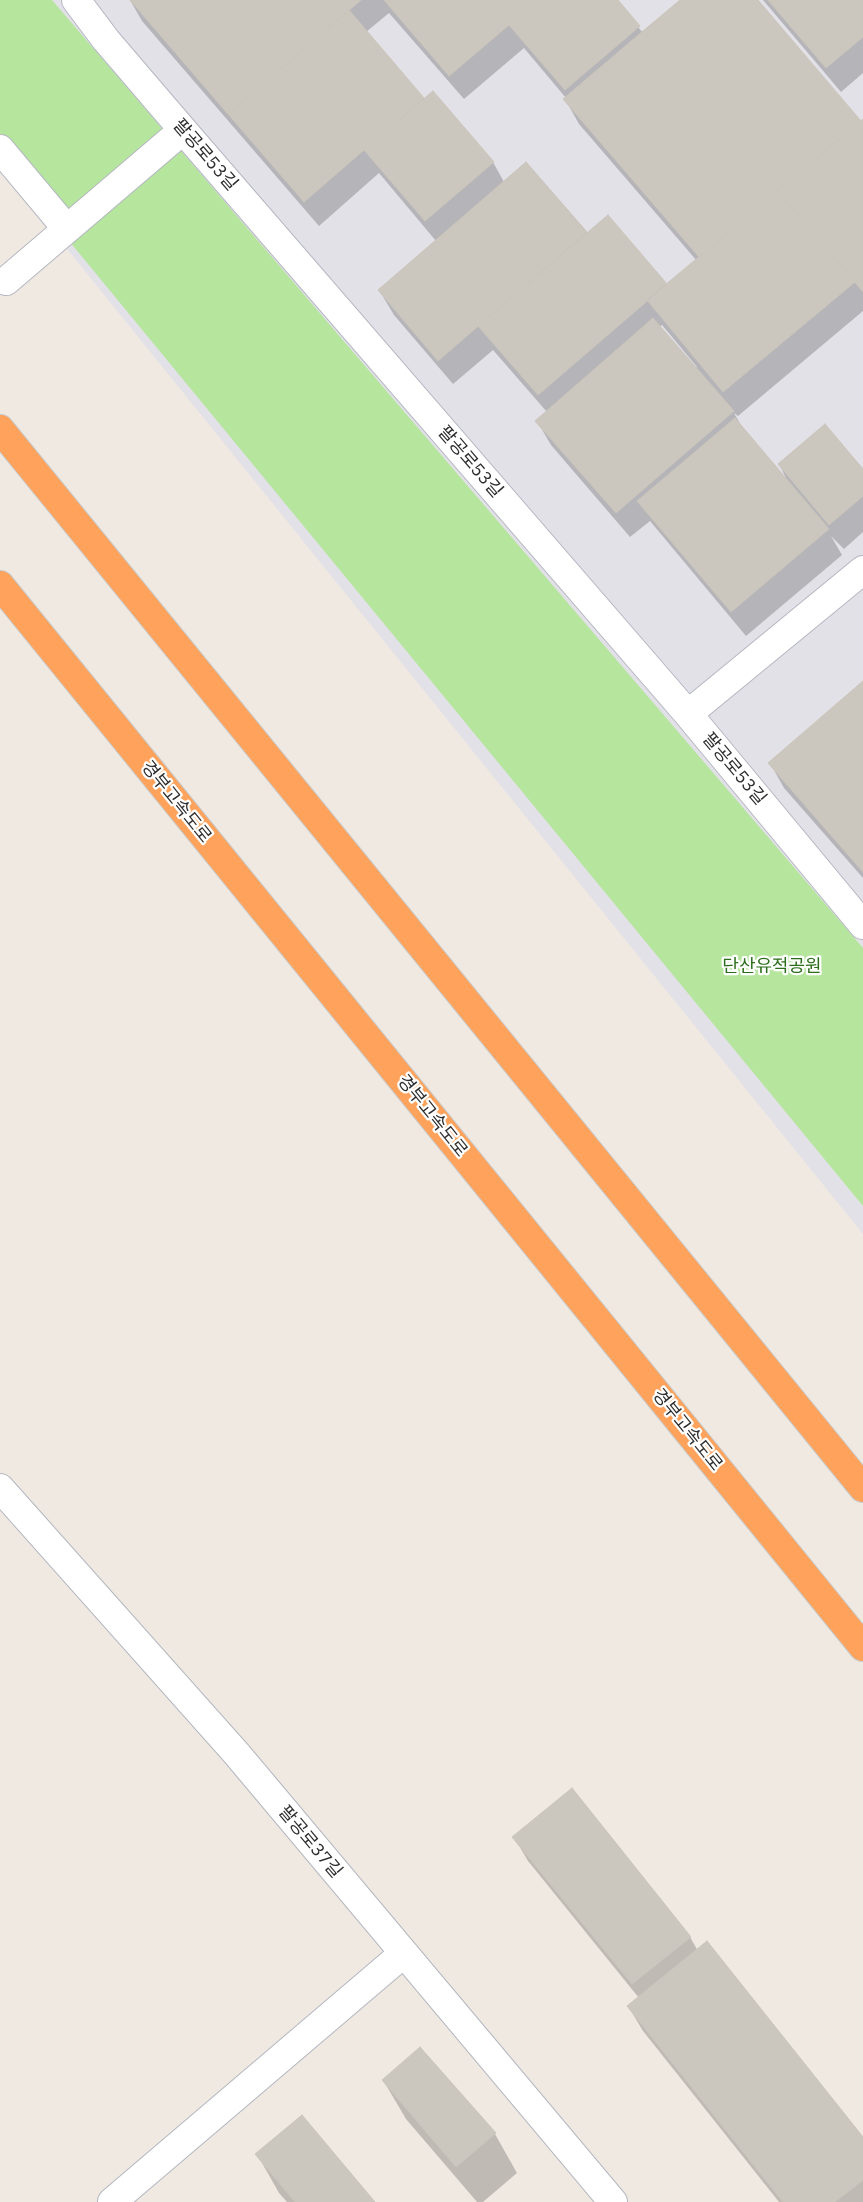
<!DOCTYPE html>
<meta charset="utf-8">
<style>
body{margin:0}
canvas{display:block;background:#efe9e1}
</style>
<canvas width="863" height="2202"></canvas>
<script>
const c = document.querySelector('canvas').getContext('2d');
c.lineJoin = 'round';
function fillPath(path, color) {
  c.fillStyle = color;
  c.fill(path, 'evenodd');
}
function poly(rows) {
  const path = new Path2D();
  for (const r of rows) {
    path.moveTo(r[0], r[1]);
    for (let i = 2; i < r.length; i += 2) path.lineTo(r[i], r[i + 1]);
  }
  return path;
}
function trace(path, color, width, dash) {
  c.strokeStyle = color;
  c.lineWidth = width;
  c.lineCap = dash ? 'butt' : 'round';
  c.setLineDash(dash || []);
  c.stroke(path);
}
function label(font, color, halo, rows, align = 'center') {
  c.font = font + ' "IBM Plex Sans","Noto Sans KR",sans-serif';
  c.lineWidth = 4.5;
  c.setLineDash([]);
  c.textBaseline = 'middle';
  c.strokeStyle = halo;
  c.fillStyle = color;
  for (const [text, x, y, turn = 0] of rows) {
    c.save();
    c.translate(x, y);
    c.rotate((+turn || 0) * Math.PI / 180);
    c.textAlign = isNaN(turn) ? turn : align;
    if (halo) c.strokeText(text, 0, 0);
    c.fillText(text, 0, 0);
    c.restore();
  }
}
fillPath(poly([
 [0,0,863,0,863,1234,0,166]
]), '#e3e1e8');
fillPath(poly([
 [0,0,52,0,863,948,863,1206,0,157]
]), '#b6e59e');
fillPath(poly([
 [130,0,616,0,643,33,682,0,757,0,861,123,863,121,863,311,738,416,734,413,743,429,789,484,779,464,863,471,863,532,844,549,831,536,842,555,746,636,650,521,630,537,551,445,537,421,547,412,493,350,453,384,394,315,379,290,436,241,379,173,319,226,142,21],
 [389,13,464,99,524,48,566,98,565,99,579,124,697,261,666,286,587,234,526,163,504,182,493,162,424,99,366,32],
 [662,325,697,367,695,368,659,327],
 [763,0,863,0,863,73,841,92],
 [863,682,863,878,784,788,770,763],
 [514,1837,690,1937,698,1951,863,2139,863,2202,779,2202,643,2031,628,2006,639,1998,528,1861],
 [383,2080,495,2134,517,2173,483,2202,477,2202,406,2119],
 [257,2154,373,2202,287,2202,279,2193]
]), '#0003');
const building = poly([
 [130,0,361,0,228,114,130,0],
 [384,0,618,0,640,26,565,90,509,25,449,76,384,0],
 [680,0,758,0,861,121,778,191,643,31,680,0],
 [768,0,863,0,863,37,826,68,768,0],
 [349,10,424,98,304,202,228,114,349,10],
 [643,31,778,191,699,257,563,99,643,31],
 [433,91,494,162,425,221,364,150,433,91],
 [863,119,863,292,778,191,863,119],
 [526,162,587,232,438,361,378,290,526,162],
 [778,191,855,282,723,392,647,300,778,191],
 [608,215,667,284,538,395,478,326,608,215],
 [653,318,734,411,616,513,535,421,653,318],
 [735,418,829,529,731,612,637,501,735,418],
 [825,424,863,469,863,496,829,525,778,464,825,424],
 [863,681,863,872,768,763,863,681],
 [572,1788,691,1937,632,1984,512,1837,572,1788],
 [707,1941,863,2137,863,2180,835,2202,783,2202,627,2006,707,1941],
 [420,2047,496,2133,456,2167,382,2080,420,2047],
 [302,2115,375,2202,295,2202,255,2154,302,2115]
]);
fillPath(building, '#cbc7bf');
trace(building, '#cbc5ba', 1);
const minor = poly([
 [76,0,106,40,183,130,688,714,863,925],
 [0,149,67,229],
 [6,281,183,130],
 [688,714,863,570],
 [0,1488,236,1753,613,2202],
 [112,2202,404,1953]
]);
const highway = poly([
 [0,429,863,1488],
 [0,585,863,1647]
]);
trace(minor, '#b4b7c1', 30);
trace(highway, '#c9c9c9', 30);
trace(minor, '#fff', 28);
trace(highway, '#ffa35c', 28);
label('18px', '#2e2e2e', '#fff', [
 ["팔공로53길",205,155,49],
 ["팔공로53길",470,462,49],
 ["팔공로53길",734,769,50],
 ["경부고속도로",176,802,51],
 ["경부고속도로",432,1116,51],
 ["경부고속도로",687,1430,51],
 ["팔공로37길",310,1842,50]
]);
label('18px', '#2c6e1b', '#fff', [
 ["단산유적공원",772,967]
]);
</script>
